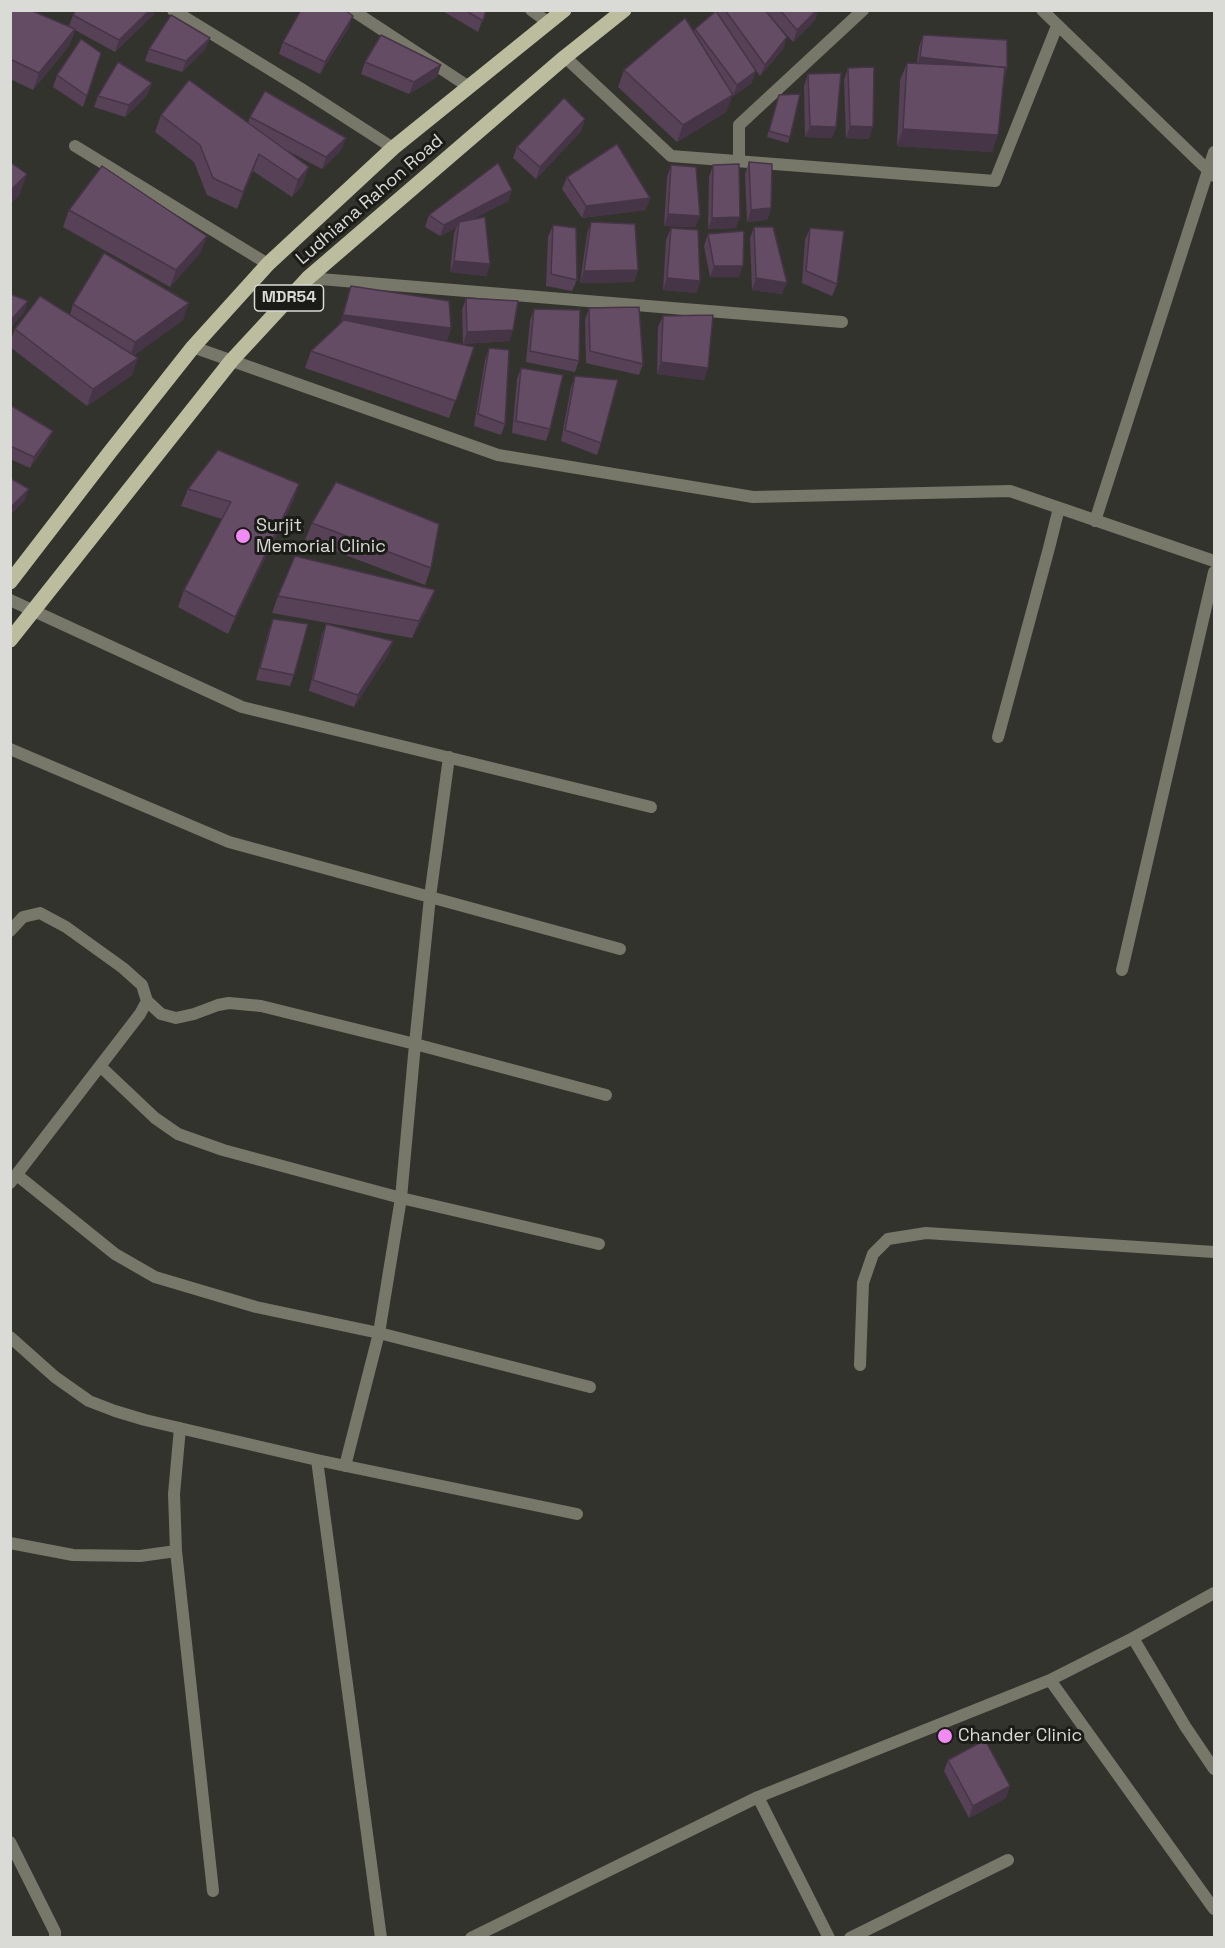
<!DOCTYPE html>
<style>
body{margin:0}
#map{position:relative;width:1225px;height:1948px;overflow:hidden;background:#33332d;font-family:"Space Grotesk",sans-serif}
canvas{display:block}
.frame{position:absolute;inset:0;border:12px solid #dadbd7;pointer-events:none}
</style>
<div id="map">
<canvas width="1225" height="1948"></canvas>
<div class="frame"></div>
</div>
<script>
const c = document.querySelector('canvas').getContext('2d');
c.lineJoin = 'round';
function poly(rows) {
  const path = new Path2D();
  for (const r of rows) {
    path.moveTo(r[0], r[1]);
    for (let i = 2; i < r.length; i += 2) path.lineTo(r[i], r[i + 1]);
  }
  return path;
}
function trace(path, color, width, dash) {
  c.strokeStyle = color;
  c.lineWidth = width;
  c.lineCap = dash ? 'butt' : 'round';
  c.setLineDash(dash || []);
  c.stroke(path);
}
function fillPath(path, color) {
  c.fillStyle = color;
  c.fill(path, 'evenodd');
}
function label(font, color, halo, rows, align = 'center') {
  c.font = font + ' "Space Grotesk",sans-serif';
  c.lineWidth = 6;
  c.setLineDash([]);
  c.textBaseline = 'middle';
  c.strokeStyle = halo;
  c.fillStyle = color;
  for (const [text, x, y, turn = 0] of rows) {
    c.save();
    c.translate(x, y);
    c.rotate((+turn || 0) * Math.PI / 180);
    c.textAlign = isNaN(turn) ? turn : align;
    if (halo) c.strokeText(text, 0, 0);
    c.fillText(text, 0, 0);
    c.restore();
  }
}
trace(poly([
 [860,1365,863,1283,873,1254,888,1239,926,1233,1214,1252]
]), '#777869', 12);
trace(poly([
 [173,10,300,88,393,148],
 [352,10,469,87],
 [531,10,549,23],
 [1042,10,1214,176],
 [565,57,671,156,995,181,1057,26],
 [75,146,268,264],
 [739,161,739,125,863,10],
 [308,278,842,322],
 [193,347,498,455,753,497,1010,491,1214,561],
 [1095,521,1214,152],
 [10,600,242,707,651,807],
 [998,737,1049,548,1059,508],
 [10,749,229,842,620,949],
 [10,931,23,917,40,913,66,927,123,968,142,985,147,1001,140,1014,10,1183],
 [1122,970,1214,572],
 [147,1001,161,1014,176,1018,194,1014,218,1005,229,1003,261,1006,415,1044,606,1095],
 [100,1066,155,1118,178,1134,223,1150,401,1198,599,1244],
 [17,1175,115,1254,155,1277,256,1307,379,1333,590,1387],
 [10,1337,55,1377,89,1401,115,1411,145,1420,317,1460,577,1514],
 [180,1428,174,1494,176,1551,213,1891],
 [317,1460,381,1938],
 [345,1466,379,1333,401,1198,415,1044,430,897,449,757],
 [10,1543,73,1555,140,1556,176,1551],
 [1133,1638,1185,1726,1214,1769],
 [1050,1680,1214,1909],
 [758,1797,829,1938],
 [10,1842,55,1932,55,1938],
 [471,1938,758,1797,1050,1680,1133,1638,1214,1593],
 [850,1938,1008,1860]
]), '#777869', 12);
trace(poly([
 [10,582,110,452,193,347,268,264,393,148,564,10],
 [10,640,232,360,308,278,565,57,624,10]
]), '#bbbd9e', 15);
fillPath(poly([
 [10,10,69,26,73,15,154,14,115,52,75,30,69,46,33,90,10,79],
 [441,10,486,10,478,32],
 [716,10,818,10,815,20,793,42,769,15,787,37,783,49,760,76,746,57,752,83,733,96,732,95,726,112,677,142,618,87,624,70,694,32,695,29],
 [349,27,320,74,279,54,283,42],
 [923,35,1007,68,1004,79,992,152,897,146,900,80,907,63,917,63,919,47],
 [210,38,205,49,182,72,145,61,149,49],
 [101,53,83,107,53,87,57,75],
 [365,62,441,65,437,77,409,94,361,74],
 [848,68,869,139,846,138,844,80],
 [808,74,836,127,832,138,805,137,804,86],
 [152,83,147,95,125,117,94,107,98,96],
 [777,101,790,137,788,143,767,137],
 [161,115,248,123,250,117,346,138,341,150,322,169,284,149,303,184,292,197,253,171,237,209,207,195,194,162,155,132],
 [585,119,581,131,536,179,513,158,517,147],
 [749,162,771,208,767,220,747,222,745,174],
 [671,165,700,216,695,227,664,226,667,177],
 [713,165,736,228,708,229,709,177],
 [567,177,650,198,645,210,582,218,562,189],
 [512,190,508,201,473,219,490,264,486,276,450,272,454,233,456,228,440,236,425,227,429,215],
 [69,210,207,236,200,253,170,287,63,227],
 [591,222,638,270,634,282,580,283,587,234],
 [553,225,577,280,572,291,546,286,548,237],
 [754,227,782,294,752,290,750,238],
 [671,228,700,281,696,293,663,290,666,240],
 [810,228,837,284,832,296,802,283,805,240],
 [708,234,739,277,710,277,704,246],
 [351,286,451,328,447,340,425,337,474,347,449,418,305,368,311,351,340,324],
 [466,298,513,330,509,341,463,344,462,310],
 [73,304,183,320,134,355,132,375,87,406,10,347,10,342,15,329,70,315],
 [589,308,643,364,639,375,586,363,585,320],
 [534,309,579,361,575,372,526,362,530,321],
 [663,316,704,380,657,374,658,327],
 [489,348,505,424,501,435,474,426,485,360],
 [521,368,550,429,546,441,512,433,517,379],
 [575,376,601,443,597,455,561,441,571,387],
 [10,405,48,442,30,468,10,459],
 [299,484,293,501,228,634,178,607,184,590,222,519,181,506,188,489],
 [312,523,431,568,425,585,305,540],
 [435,590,428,607,412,638,272,613,278,596],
 [273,619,294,675,290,686,256,680,269,630],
 [326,624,389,653,354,707,309,691,322,635],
 [948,1760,1006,1798,969,1818,944,1771]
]), '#564157');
fillPath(poly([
 [150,10,155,10,154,14,115,52,119,40],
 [817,10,818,10,815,20,793,42,797,30],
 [353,16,349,27,320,74,325,62],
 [75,29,69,46,33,90,39,73],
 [787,37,783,49,760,76,765,65],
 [210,38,205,49,182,72,186,61],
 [920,57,1007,68,1003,80,916,68],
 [441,65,437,77,409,94,414,82],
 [756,71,752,83,733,96,737,85],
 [152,83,147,95,125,117,129,105],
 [733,95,726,112,677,142,683,125],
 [585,119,581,131,536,179,540,167],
 [810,126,836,127,832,138,805,137],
 [850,126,873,127,869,139,846,138],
 [903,129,998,135,992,152,897,146],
 [346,138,341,150,322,169,326,157],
 [259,154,253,171,237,209,243,192],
 [309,167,303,184,292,197,298,180],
 [27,174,19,196,10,204,10,191],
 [512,190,508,201,458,227,459,222,456,228,440,236,444,225],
 [650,198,645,210,582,218,586,206],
 [771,208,767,220,747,222,751,210],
 [668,214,700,216,695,227,664,226],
 [740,217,736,228,708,229,712,218],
 [207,236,200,253,170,287,176,270],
 [454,261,490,264,486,276,450,272],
 [714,266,743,266,739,277,710,277],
 [638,270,634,282,580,283,584,271],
 [667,278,700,281,696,293,663,290],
 [756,278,787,283,782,294,752,290],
 [28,301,24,313,10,328,10,321],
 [189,303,183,320,129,359,135,342],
 [343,315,451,328,447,340,339,327],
 [513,330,509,341,463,344,467,332],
 [138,358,132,375,87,406,93,389],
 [661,362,708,368,704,380,657,374],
 [53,431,48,442,30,468,34,457],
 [299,484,293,501,228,634,235,617],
 [29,489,25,500,10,515,10,508],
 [435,590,428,607,412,638,419,621],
 [393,641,389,653,354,707,358,695],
 [1010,1786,1006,1798,969,1818,973,1806]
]), '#463547');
const building = poly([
 [10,10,30,10,75,29,39,73,10,59,10,10],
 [76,10,150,10,119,40,73,15,76,10],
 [301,10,345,10,353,16,325,62,283,42,301,10],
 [465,10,486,10,483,21,465,10],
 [725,10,765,10,787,37,765,65,725,10],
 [780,10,817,10,797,30,780,10],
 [716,11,756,71,737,85,695,29,716,11],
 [171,15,210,38,186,61,149,49,171,15],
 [685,18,733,95,683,125,624,70,685,18],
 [381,35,441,65,414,82,365,62,381,35],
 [923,35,1007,40,1007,68,920,57,923,35],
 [81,39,101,53,87,96,57,75,81,39],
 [118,62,152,83,129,105,98,96,118,62],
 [907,63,1005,67,998,135,903,129,907,63],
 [874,67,873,127,850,126,848,68,874,67],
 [841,73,836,127,810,126,808,74,841,73],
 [189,80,309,167,298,180,259,154,243,192,213,178,200,145,161,115,189,80],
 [265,91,346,138,326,157,250,117,265,91],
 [800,94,790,137,769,131,779,95,800,94],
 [564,98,585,119,540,167,517,147,564,98],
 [617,144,650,198,586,206,567,177,617,144],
 [10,162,27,174,10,191,10,162],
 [749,162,772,164,771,208,751,210,749,162],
 [498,163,512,190,444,225,429,215,498,163],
 [739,164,740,217,712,218,713,165,739,164],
 [671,165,696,167,700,216,668,214,671,165],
 [102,166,207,236,176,270,69,210,102,166],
 [485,217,490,264,454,261,459,222,485,217],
 [591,222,635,224,638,270,584,271,591,222],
 [553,225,576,228,577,280,551,274,553,225],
 [754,227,773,227,787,283,756,278,754,227],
 [671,228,698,230,700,281,667,278,671,228],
 [810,228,844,231,837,284,806,271,810,228],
 [744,231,743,266,714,266,708,234,744,231],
 [104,253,189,303,135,342,73,304,104,253],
 [351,286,449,301,451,328,343,315,351,286],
 [10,294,28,301,10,321,10,294],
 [40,296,138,358,93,389,15,329,40,296],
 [466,298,518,301,513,330,467,332,466,298],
 [639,307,643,364,590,351,589,308,639,307],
 [534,309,580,310,579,361,530,351,534,309],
 [713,315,708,368,661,362,663,316,713,315],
 [344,320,474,347,456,401,311,351,344,320],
 [489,348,509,350,505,424,478,414,489,348],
 [521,368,563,375,550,429,516,421,521,368],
 [575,376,618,380,601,443,565,430,575,376],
 [10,405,53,431,34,457,10,446,10,405],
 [218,450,299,484,235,617,184,590,231,502,188,489,218,450],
 [10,478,29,489,10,508,10,478],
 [336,482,439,524,431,568,312,523,336,482],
 [295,556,435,590,419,621,278,596,295,556],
 [273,619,308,624,294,675,260,668,273,619],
 [326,624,393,641,358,695,313,680,326,624],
 [985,1740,1010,1786,973,1806,948,1760,985,1740]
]);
fillPath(building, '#644c65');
trace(building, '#463547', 1.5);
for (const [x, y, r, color] of [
 [243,536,8,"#f18af5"],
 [945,1736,8,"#f18af5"]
]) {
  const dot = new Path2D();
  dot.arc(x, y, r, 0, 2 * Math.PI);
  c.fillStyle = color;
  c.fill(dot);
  trace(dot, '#1b1b18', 2);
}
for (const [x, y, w] of [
 [289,298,69]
]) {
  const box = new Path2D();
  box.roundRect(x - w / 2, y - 13, w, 26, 4.5);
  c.fillStyle = '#1b1b18';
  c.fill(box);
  trace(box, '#dadbd7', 1.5);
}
label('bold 16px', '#dadbd7', null, [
 ["MDR54",289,298]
]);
label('18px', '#dadbd7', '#1b1b18', [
 ["Ludhiana Rahon Road",370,200,-41]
]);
label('18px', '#dadbd7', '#1b1b18', [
 ["Surjit",256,526],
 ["Memorial Clinic",256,547],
 ["Chander Clinic",958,1736]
], 'left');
</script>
